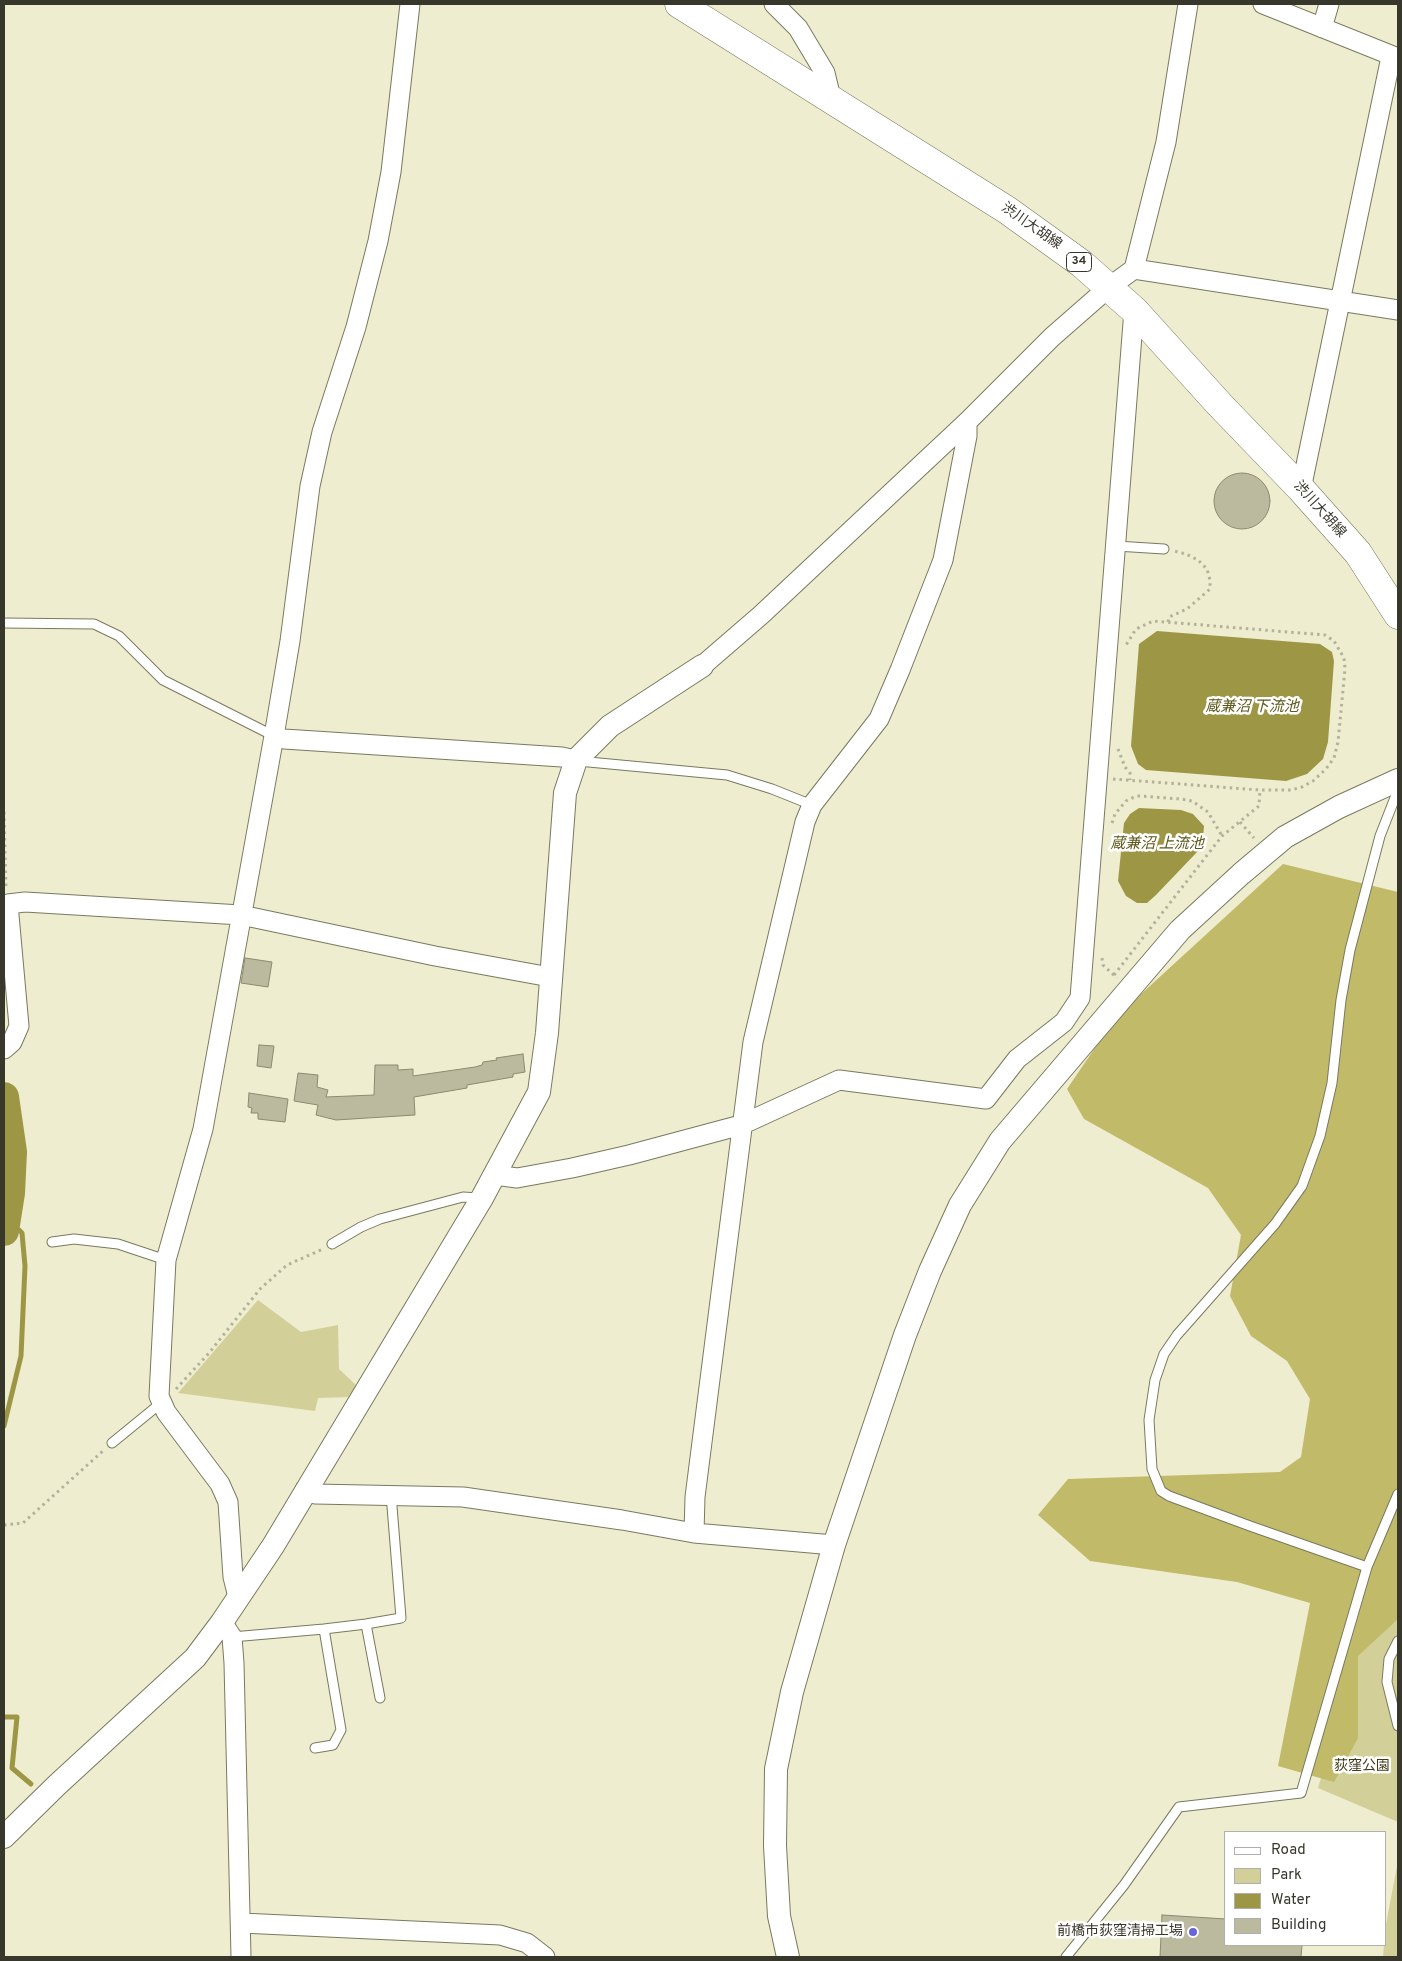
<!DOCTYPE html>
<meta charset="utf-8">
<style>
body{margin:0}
#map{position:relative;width:1402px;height:1961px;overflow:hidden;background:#eeedd0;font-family:Overpass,sans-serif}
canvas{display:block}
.frame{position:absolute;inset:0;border:5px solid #38372c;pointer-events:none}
.legend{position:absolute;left:1224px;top:1831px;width:162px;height:115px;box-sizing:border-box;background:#fff;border:1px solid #afafab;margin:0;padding:6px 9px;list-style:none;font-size:15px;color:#38372c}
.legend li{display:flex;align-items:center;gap:10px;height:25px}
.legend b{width:25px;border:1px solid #afafab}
</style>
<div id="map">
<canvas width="1402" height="1961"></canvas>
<div class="frame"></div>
<ul class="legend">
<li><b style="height:6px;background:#fff"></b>Road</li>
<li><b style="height:14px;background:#d3cf99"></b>Park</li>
<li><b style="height:14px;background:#9d9745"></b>Water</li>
<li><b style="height:14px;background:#bbb99e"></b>Building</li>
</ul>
</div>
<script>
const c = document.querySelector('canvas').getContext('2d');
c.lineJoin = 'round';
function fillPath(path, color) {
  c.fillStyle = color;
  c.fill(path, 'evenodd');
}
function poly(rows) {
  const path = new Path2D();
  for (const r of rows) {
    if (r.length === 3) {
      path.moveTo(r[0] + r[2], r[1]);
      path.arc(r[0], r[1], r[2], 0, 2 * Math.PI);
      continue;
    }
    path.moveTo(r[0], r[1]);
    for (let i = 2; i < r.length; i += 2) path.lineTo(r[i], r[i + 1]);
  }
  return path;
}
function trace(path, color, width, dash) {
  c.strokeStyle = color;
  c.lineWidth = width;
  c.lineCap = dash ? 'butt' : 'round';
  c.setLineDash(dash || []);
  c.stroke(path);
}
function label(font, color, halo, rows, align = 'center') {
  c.font = font + ' Overpass,"Noto Sans JP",sans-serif';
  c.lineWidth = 5;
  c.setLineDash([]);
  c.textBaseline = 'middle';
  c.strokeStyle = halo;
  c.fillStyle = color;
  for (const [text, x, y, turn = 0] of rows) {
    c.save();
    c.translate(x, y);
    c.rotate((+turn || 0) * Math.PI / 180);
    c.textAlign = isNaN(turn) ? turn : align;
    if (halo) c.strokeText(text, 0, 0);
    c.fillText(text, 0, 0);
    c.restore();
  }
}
fillPath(poly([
 [258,1300,301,1332,338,1325,339,1369,357,1386,350,1397,318,1398,315,1411,178,1393],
 [1398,1537,1398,1822,1318,1788,1379,1585],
 [1398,1861,1398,1957,1383,1957,1384,1945,1386,1945,1386,1924]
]), '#d3cf99');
fillPath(poly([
 [1283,864,1398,892,1398,1619,1358,1656,1358,1738,1334,1782,1278,1766,1310,1603,1237,1582,1090,1561,1038,1515,1068,1479,1280,1472,1301,1457,1310,1399,1287,1361,1251,1336,1230,1296,1241,1235,1208,1188,1084,1119,1067,1089,1116,1017]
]), '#c1ba68');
fillPath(poly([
 [1157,631,1320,644,1332,652,1334,661,1328,742,1323,759,1307,774,1286,781,1146,770,1138,764,1131,746,1139,644],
 [1139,808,1181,810,1193,814,1204,826,1203,838,1199,850,1156,895,1147,903,1137,903,1126,896,1118,881,1124,823,1130,814]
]), '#9d9745');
trace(poly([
 [4,1426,21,1356,25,1266,22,1233,19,1230,5,1226],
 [4,1717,17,1717,12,1768,31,1784]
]), '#9d9745', 5);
trace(poly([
 [4,1097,12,1152,10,1193,4,1231]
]), '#9d9745', 30);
const building = poly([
 [1242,501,28],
 [245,958,272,962,268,987,241,983,245,958],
 [259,1045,274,1046,271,1068,257,1066,259,1045],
 [523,1054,525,1072,513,1074,513,1077,467,1085,467,1088,414,1097,415,1115,336,1120,316,1115,318,1105,294,1101,298,1073,318,1075,317,1087,328,1090,326,1097,374,1095,375,1065,398,1065,398,1070,413,1069,413,1076,475,1067,482,1065,483,1062,497,1060,496,1058,523,1054],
 [249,1093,288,1099,285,1122,258,1119,258,1113,251,1113,252,1108,248,1107,249,1093],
 [1162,1915,1226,1919,1226,1945,1302,1945,1301,1957,1160,1957,1162,1915]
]);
fillPath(building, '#bbb99e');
trace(building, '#8b8a6f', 1);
const service = poly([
 [1116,546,1164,549],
 [4,623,94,624,119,636,163,680,274,736],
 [578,761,727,775,772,789,812,805],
 [52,1242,74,1239,118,1244,166,1260],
 [332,1244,361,1227,380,1219,463,1197,479,1198],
 [112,1443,161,1403],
 [1367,1567,1250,1526,1169,1496,1161,1491,1152,1469,1149,1420,1155,1380,1164,1354,1177,1335,1275,1224,1302,1186,1320,1136,1332,1083,1341,1000,1350,950,1380,836,1398,790],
 [366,1624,401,1618,391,1494],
 [324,1629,366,1624,380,1698],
 [232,1637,324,1629,341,1730,333,1745,315,1748],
 [1398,1641,1389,1659,1387,1682,1398,1726],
 [1066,1957,1124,1885,1179,1807,1301,1793,1367,1567,1398,1494]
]);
const minor = poly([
 [774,4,798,28,825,73,831,98],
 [1263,4,1398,58],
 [1322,28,1329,4],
 [1134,269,1398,310],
 [1301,489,1391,57],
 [702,666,761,615,967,422,1052,337,1108,288,1134,269,1166,142,1188,4],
 [274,736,284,739,562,757,576,760],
 [4,1049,12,1042,19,1026,8,904,25,902,241,915,435,956,550,977],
 [495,1175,517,1178,572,1168,629,1155,741,1125,839,1080,986,1099,1017,1059,1064,1022,1080,998,1134,310],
 [305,1490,315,1494,463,1497,622,1520,694,1533,834,1545],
 [694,1533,695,1497,753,1042,805,822,812,805,879,719,900,670,943,560,967,436,967,422],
 [238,1597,233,1577,228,1502,220,1484,166,1412,159,1396,166,1260,203,1129,274,736,290,641,310,486,322,432,356,327,378,241,391,172,410,4],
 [222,1622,232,1637,234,1663,241,1957],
 [241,1923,500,1935,527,1943,545,1957]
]);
const tertiary = poly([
 [4,1837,57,1785,195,1658,222,1622,273,1546,482,1198,539,1092,547,1033,565,793,576,760,610,726,702,666],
 [788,1957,779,1916,775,1846,776,1769,792,1692,834,1545,905,1335,930,1271,960,1205,1000,1141,1180,930,1241,874,1285,837,1339,807,1398,780]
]);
const primary = poly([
 [679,4,1007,210,1082,264,1134,310,1220,405,1301,489,1358,553,1398,615]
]);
trace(service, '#7a795f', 11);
trace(minor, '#7a795f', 21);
trace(tertiary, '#7a795f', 24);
trace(primary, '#7a795f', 29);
trace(poly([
 [1168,622,1169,617,1187,609,1210,589,1210,580,1207,569,1198,560,1186,554,1174,551],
 [1118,749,1125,767,1130,773,1130,780],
 [1113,779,1260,790,1291,790,1302,787,1313,781,1326,769,1334,758,1338,742,1345,669,1344,658,1334,641,1325,635,1153,621,1136,629,1126,645],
 [4,812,6,889],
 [1240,822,1254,838],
 [1112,823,1115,814,1126,801,1132,798,1139,796,1181,799,1192,801,1208,812,1222,836],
 [1102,958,1103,965,1117,978],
 [1114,975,1222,836,1259,806,1260,790],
 [176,1389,209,1353,260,1289,287,1265,323,1249],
 [4,1525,23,1523,104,1450]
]), '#b2b19a', 3, [2.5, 4]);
trace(service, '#fff', 9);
trace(minor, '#fff', 19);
trace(tertiary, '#fff', 22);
trace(primary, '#fff', 28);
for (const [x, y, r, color] of [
 [1193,1932,5,"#6863dd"]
]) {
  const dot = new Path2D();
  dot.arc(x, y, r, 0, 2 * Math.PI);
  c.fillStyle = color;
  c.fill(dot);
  trace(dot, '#fff', 2);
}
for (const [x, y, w] of [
 [1079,262,25]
]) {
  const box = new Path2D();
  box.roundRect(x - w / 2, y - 9.5, w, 19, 4);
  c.fillStyle = '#fff';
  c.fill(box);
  trace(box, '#38372c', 1);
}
label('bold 12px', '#38372c', null, [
 ["34",1079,262]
]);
label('14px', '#38372c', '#fff', [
 ["渋川大胡線",1031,227,35],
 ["渋川大胡線",1319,510,48]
]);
label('14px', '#3f3c18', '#fff', [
 ["荻窪公園",1362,1767]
]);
label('14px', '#38372c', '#fff', [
 ["前橋市荻窪清掃工場",1183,1932]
], 'right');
label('italic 15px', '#5c571a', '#fff', [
 ["蔵兼沼 下流池",1252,708],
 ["蔵兼沼 上流池",1157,845]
]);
</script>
